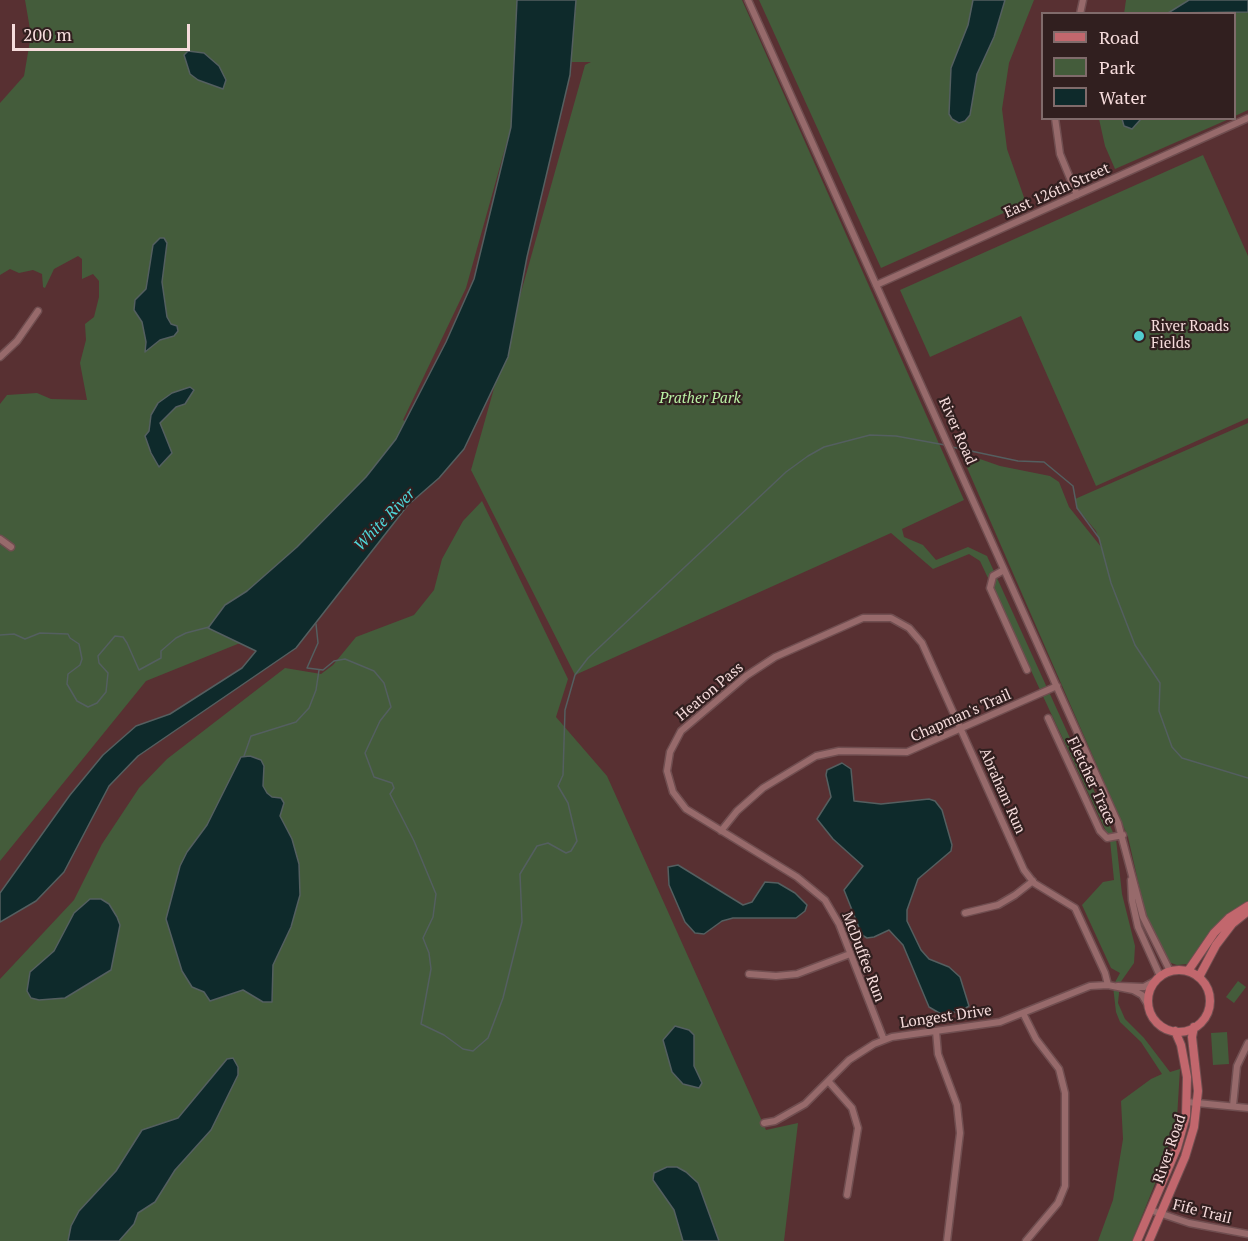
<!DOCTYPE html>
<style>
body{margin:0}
#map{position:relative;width:1248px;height:1241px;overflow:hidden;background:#583032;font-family:"PT Serif",serif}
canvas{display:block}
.legend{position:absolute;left:1041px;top:12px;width:195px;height:108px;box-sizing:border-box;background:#311f1f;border:2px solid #806b6b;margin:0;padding:8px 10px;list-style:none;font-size:18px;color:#f6dcdc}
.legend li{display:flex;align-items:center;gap:12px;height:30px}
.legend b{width:30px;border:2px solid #806b6b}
.scale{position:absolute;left:12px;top:24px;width:178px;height:27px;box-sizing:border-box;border:3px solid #f6dcdc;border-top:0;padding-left:8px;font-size:18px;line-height:21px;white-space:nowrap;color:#f6dcdc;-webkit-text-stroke:4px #311f1f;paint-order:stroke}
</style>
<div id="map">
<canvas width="1248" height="1241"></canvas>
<ul class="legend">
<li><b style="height:8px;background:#c2676d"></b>Road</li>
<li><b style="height:16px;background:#445c3b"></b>Park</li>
<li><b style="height:16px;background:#0e2a2b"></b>Water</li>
</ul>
<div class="scale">200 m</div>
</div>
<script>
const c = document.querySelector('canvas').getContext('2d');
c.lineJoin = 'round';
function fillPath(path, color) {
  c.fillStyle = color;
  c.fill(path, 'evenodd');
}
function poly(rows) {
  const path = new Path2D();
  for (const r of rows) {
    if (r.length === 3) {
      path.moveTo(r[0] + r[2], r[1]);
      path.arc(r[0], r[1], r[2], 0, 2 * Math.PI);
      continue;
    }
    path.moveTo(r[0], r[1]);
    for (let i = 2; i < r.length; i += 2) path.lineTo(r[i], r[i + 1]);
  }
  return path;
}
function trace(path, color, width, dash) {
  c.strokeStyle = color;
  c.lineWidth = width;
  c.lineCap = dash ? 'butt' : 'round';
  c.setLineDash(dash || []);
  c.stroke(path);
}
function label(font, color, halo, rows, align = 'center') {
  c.font = font + ' "PT Serif",serif';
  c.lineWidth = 4.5;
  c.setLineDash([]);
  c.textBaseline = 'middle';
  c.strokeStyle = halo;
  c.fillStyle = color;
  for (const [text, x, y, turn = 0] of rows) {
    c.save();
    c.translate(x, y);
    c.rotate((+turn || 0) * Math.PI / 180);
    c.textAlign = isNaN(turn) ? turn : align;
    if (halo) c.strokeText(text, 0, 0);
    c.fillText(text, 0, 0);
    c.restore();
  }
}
fillPath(poly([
 [25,0,519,0,511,127,466,288,403,420,416,427,250,639,146,681,0,861,0,404,7,395,37,393,51,399,87,400,80,363,86,340,85,324,94,317,99,297,99,281,93,274,82,279,82,259,78,256,54,269,45,288,43,287,42,274,33,270,19,273,10,269,0,275,0,103,24,76,31,35],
 [576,0,742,0,964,500,902,529,904,537,923,545,936,560,968,547,987,556,1116,839,1122,894,1135,946,1134,963,1120,983,1118,1003,1125,1019,1144,1038,1170,1072,1180,1069,1177,1118,1162,1166,1132,1241,1098,1241,1113,1200,1123,1139,1121,1101,1151,1079,1162,1074,1141,1042,1120,1022,1116,1012,1113,986,1120,973,1111,968,1082,905,1103,882,1114,880,1110,840,980,561,969,554,933,569,891,533,575,675,471,470,585,65,591,62,571,62],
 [759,0,1034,0,1009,63,1002,109,1007,149,1026,203,881,268],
 [1126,0,1248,0,1248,110,1235,116,1234,14,1124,14],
 [1099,119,1229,119,1115,169,1105,146],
 [1203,155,1248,256,1248,418,1096,486,1021,316,930,357,900,290],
 [1248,423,1248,904,1210,933,1187,964,1177,965,1168,962,1145,912,1128,837,965,463,969,467,973,461,980,459,1000,466,1050,476,1059,482,1069,507,1102,548,1096,531,1077,508,1075,499],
 [482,501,568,679,556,717,607,776,766,1130,798,1123,784,1241,0,1241,0,979,74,900,102,844,139,788,167,759,285,668,321,674,333,665,356,637,414,615,434,590,442,559,463,521],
 [1238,981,1246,987,1234,1003,1226,997],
 [1227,1032,1229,1064,1213,1065,1211,1033]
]), '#445c3b');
const water = poly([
 [517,0,576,0,570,75,527,257,508,357,464,449,439,478,408,505,296,648,138,756,109,786,64,872,36,901,0,922,0,893,70,795,103,755,136,726,170,714,242,668,256,651,208,628,225,605,247,591,297,547,366,477,396,439,446,342,474,279,511,127,517,0],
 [973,0,1005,0,994,37,977,74,970,115,965,121,959,123,952,119,949,114,951,68,968,25,973,0],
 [1189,0,1248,0,1248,12,1168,13,1189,0],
 [188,51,204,53,219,66,226,80,223,89,198,80,190,74,184,55,188,51],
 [1122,119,1122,118,1141,119,1132,129,1124,126,1122,119],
 [160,238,164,238,167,243,162,282,167,317,171,324,177,326,178,331,174,336,160,340,145,352,146,342,142,322,134,310,135,300,146,289,153,245,160,238],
 [190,387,194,390,185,404,176,407,160,423,172,453,159,467,151,453,145,436,149,431,151,415,158,403,172,393,190,387],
 [250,756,261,760,264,766,263,786,267,793,272,797,281,798,284,803,280,816,292,839,299,864,300,895,291,927,273,965,272,1002,263,1002,243,990,210,1001,204,992,192,987,182,971,166,919,180,866,187,852,207,825,241,757,250,756],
 [842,763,851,769,854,801,881,804,929,799,935,801,942,810,952,845,951,851,918,879,907,910,907,921,921,950,929,959,949,967,960,977,969,1006,961,1011,941,1014,929,1007,903,945,889,930,874,937,867,938,862,935,844,890,863,866,833,839,817,819,831,797,826,775,827,770,842,763],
 [678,865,743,905,752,902,765,882,778,883,795,893,807,905,805,911,796,918,733,918,722,921,704,934,695,933,685,922,669,885,668,867,678,865],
 [90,899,101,899,109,904,117,917,120,925,111,970,65,998,39,1000,31,998,27,991,30,972,54,951,74,913,90,899],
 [675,1026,689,1030,694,1035,694,1066,702,1083,699,1088,683,1084,672,1072,663,1040,675,1026],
 [233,1058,238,1067,238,1075,211,1130,175,1170,155,1202,138,1213,134,1224,119,1241,68,1241,71,1226,79,1211,116,1171,142,1130,178,1118,227,1059,233,1058],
 [667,1167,677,1167,686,1172,698,1183,719,1241,683,1241,674,1210,653,1180,654,1173,667,1167]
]);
fillPath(water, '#0e2a2b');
trace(water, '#545f60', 1.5);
trace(poly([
 [952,447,1018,461,1044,462,1073,486,1077,508,1099,538,1111,583,1135,645,1160,683,1159,711,1172,747,1182,758,1248,778],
 [316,624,318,643,307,668,323,670,334,661,345,659,374,671,384,683,391,707,380,721,365,753,374,777,392,783,394,788,390,794,414,841,436,894,433,917,423,938,429,953,431,969,421,1024,444,1035,463,1049,473,1051,488,1038,503,998,522,922,520,874,537,846,548,843,566,853,571,851,577,841,568,803,558,786,563,775,565,710,575,675,588,658,786,472,808,456,824,447,870,435,896,436,945,445],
 [0,635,14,634,25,639,40,633,68,634,70,638,79,644,82,659,80,665,68,674,67,684,77,701,88,707,97,703,106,692,108,673,99,663,98,656,115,636,123,637,127,643,139,670,161,658,161,651,176,638,186,633,209,627],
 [244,756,251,736,296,722,309,708,316,690,319,670]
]), '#545f60', 1.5);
const minor = poly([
 [748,0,1118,823,1143,917,1170,971],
 [1080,14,1083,0],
 [1055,118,1060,154,1077,195],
 [876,285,1248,118],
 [0,357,17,341,38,311],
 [0,539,11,547],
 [1004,570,993,576,990,588,1027,670],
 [1048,718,1100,831,1107,838,1123,835],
 [721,831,737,811,763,788,816,756,839,751,907,752,1057,686],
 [1131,880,1132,900,1138,927,1160,976],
 [965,913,998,905,1015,895,1033,881],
 [749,974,776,976,797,974,850,954],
 [1118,986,1144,987,1155,981],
 [1023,1013,1036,1039,1059,1069,1065,1093,1065,1186,1058,1203,1026,1241],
 [936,1031,938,1054,957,1105,960,1133,947,1241],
 [884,1040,839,924,825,900,797,877,686,809,673,792,667,771,670,752,681,731,746,676,775,657,863,618,891,618,909,628,922,643,1024,870,1034,883,1075,908,1105,973,1108,985],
 [829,1082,852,1108,858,1128,847,1195],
 [1187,1102,1248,1108],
 [1233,1106,1237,1066,1248,1043],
 [764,1123,775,1121,805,1104,849,1060,874,1044,892,1037,1000,1022,1090,986,1108,985,1133,990,1142,995,1148,1005],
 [1150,1210,1189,1223,1248,1234]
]);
const major = poly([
 [1179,1001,31],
 [1188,971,1214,933,1229,918,1248,906],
 [1199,977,1216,945,1232,924,1247,912],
 [1137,1241,1177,1148,1186,1116,1187,1077,1181,1045,1175,1031],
 [1149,1241,1185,1157,1194,1127,1198,1091,1192,1037,1194,1027]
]);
trace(minor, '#704e50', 9);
trace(major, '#704e50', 10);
trace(minor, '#976a6b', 6);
trace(major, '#c2676d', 8);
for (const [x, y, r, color] of [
 [1139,336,6,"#52cdcf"]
]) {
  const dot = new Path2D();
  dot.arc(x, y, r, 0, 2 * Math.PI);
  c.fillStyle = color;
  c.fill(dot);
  trace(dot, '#311f1f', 2);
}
label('15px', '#f6dcdc', '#311f1f', [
 ["East 126th Street",1057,191,-24],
 ["River Road",957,431,66],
 ["Heaton Pass",710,692,-40],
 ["Chapman's Trail",961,716,-24],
 ["Fletcher Trace",1091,781,65],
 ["Abraham Run",1002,791,66],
 ["McDuffee Run",863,957,69],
 ["Longest Drive",946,1017,-8],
 ["River Road",1170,1149,-71],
 ["Fife Trail",1202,1212,14]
]);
label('15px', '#f6dcdc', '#311f1f', [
 ["River Roads",1151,327],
 ["Fields",1151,344]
], 'left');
label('italic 15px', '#baf1a5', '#311f1f', [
 ["Prather Park",700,399]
]);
label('italic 16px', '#4fd6d9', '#311f1f', [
 ["White River",385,520,-46]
]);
</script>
